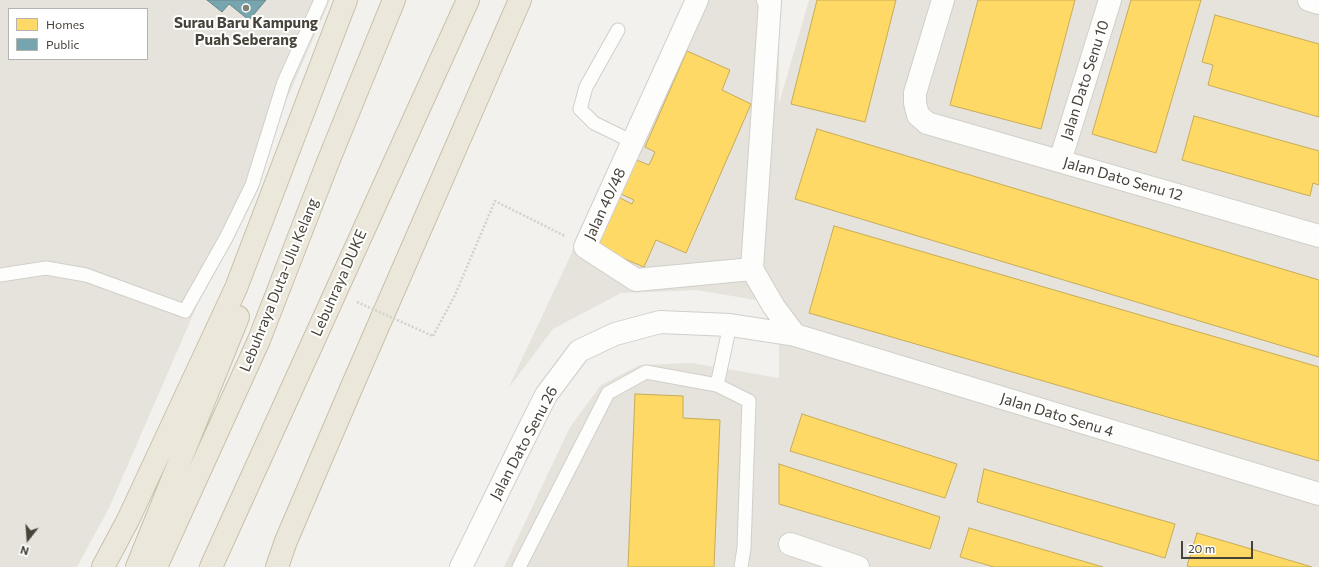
<!DOCTYPE html>
<style>
body{margin:0}
#map{position:relative;width:1319px;height:567px;overflow:hidden;background:#f2f1ed;font-family:Commissioner,sans-serif}
canvas{display:block}
.legend{position:absolute;left:8px;top:8px;width:140px;height:52px;box-sizing:border-box;background:#fff;border:1px solid #b6b4b0;margin:0;padding:5px 7px;list-style:none;font-size:12px;color:#484339}
.legend li{display:flex;align-items:center;gap:8px;height:20px}
.legend b{width:20px;border:1px solid #b6b4b0}
.north{position:absolute;left:8px;top:519px;width:40px;height:40px;-webkit-text-stroke:3px #fff;paint-order:stroke;rotate:197deg;font-size:11px;font-weight:700;line-height:16px;text-align:center;color:#484339}
.north::after{content:'';display:block;margin:auto;width:14px;height:18px;background:#484339;clip-path:polygon(50% 0,100% 100%,50% 72%,0 100%)}
.scale{position:absolute;left:1181px;top:541px;width:72px;height:18px;box-sizing:border-box;border:2px solid #484339;border-top:0;padding-left:5px;font-size:12px;line-height:14px;white-space:nowrap;color:#484339;-webkit-text-stroke:3px #fff;paint-order:stroke}
</style>
<div id="map">
<canvas width="1319" height="567"></canvas>
<ul class="legend">
<li><b style="height:11px;background:#ffd966"></b>Homes</li>
<li><b style="height:11px;background:#76a5af"></b>Public</li>
</ul>
<div class="north">N</div>
<div class="scale">20 m</div>
</div>
<script>
const c = document.querySelector('canvas').getContext('2d');
c.lineJoin = 'round';
function fillPath(path, color) {
  c.fillStyle = color;
  c.fill(path, 'evenodd');
}
function poly(rows) {
  const path = new Path2D();
  for (const r of rows) {
    path.moveTo(r[0], r[1]);
    for (let i = 2; i < r.length; i += 2) path.lineTo(r[i], r[i + 1]);
  }
  return path;
}
function trace(path, color, width, dash) {
  c.strokeStyle = color;
  c.lineWidth = width;
  c.lineCap = dash ? 'butt' : 'round';
  c.setLineDash(dash || []);
  c.stroke(path);
}
function label(font, color, halo, rows, align = 'center') {
  c.font = font + ' Commissioner,sans-serif';
  c.lineWidth = 4;
  c.setLineDash([]);
  c.textBaseline = 'middle';
  c.strokeStyle = halo;
  c.fillStyle = color;
  for (const [text, x, y, turn = 0] of rows) {
    c.save();
    c.translate(x, y);
    c.rotate((+turn || 0) * Math.PI / 180);
    c.textAlign = isNaN(turn) ? turn : align;
    if (halo) c.strokeText(text, 0, 0);
    c.fillText(text, 0, 0);
    c.restore();
  }
}
fillPath(poly([
 [0,0,330,0,109,508,77,567,0,567],
 [9,9,147,9,147,59,9,59],
 [690,0,779,0,779,104,809,0,1319,0,1319,567,504,567,570,427,601,385,640,365,692,363,779,378,779,304,697,290,621,293,553,329,508,389]
]), '#e5e3db');
const homes = poly([
 [817,0,896,0,865,122,791,104,817,0],
 [978,0,1075,0,1041,129,950,105,978,0],
 [1131,0,1201,0,1156,153,1092,134,1131,0],
 [1215,15,1319,44,1319,117,1208,85,1213,65,1202,62,1215,15],
 [687,51,730,70,722,90,751,104,686,253,656,240,644,267,594,246,616,196,632,204,634,200,619,193,634,159,649,165,655,152,645,147,687,51],
 [1194,116,1319,151,1319,185,1313,183,1310,196,1182,160,1194,116],
 [817,129,1319,280,1319,357,795,199,817,129],
 [834,226,1319,367,1319,461,809,313,834,226],
 [635,394,683,396,683,418,720,420,714,567,628,567,635,394],
 [802,414,957,464,945,498,790,451,802,414],
 [779,464,940,517,930,549,779,504,779,464],
 [984,469,1175,524,1165,558,977,502,984,469],
 [969,528,1103,567,994,567,960,557,969,528],
 [1197,533,1312,567,1191,567,1187,566,1197,533]
]);
fillPath(homes, '#ffd966');
trace(homes, '#c8ac58', 1);
const public = poly([
 [207,0,266,0,249,20,229,4,222,12,207,0]
]);
fillPath(public, '#76a5af');
trace(public, '#68888c', 1);
const service = poly([
 [618,30,586,87,580,109,594,123,633,142],
 [0,275,46,268,86,275,185,311,226,238,252,185,284,82,321,0],
 [730,325,717,385,749,401,744,548,741,567],
 [519,567,608,393,646,372,717,385]
]);
const minor = poly([
 [697,0,585,247,636,280,752,269],
 [768,0,770,2,752,269,774,307,795,335],
 [943,0,915,93,915,103,918,115,927,123,1319,236],
 [1309,0,1319,3],
 [1060,161,1110,0],
 [790,544,858,567],
 [461,567,520,447,546,395,579,351,615,334,660,322,730,325,795,335,1319,494]
]);
const motorway = poly([
 [103,567,128,520,236,288,346,0],
 [137,567,238,317],
 [156,567,259,340,328,162,394,0],
 [211,567,468,0],
 [277,567,286,541,353,384,520,0]
]);
trace(service, '#d0cfca', 15);
trace(minor, '#d0cfca', 24);
trace(motorway, '#c8c0aa', 24);
trace(poly([
 [433,336,455,295,495,201,565,236]
]), '#d2d1cb', 2.5, [2, 2]);
trace(service, '#fdfdfc', 13);
trace(minor, '#fdfdfc', 22);
trace(motorway, '#ebe8db', 22);
trace(poly([
 [357,302,433,336]
]), '#d2d1cb', 2.5, [2, 2]);
for (const [x, y, r, color] of [
 [246,8,4,"#848078"]
]) {
  const dot = new Path2D();
  dot.arc(x, y, r, 0, 2 * Math.PI);
  c.fillStyle = color;
  c.fill(dot);
  trace(dot, '#fff', 1.5);
}
label('bold 15px', '#484339', '#fff', [
 ["Surau Baru Kampung",246,23],
 ["Puah Seberang",246,40]
]);
label('15px', '#484339', '#fff', [
 ["Jalan Dato Senu 10",1085,80,-72],
 ["Jalan Dato Senu 12",1123,179,16],
 ["Jalan 40/48",605,204,-65],
 ["Lebuhraya DUKE",339,283,-66],
 ["Lebuhraya Duta-Ulu Kelang",279,285,-68],
 ["Jalan Dato Senu 4",1057,415,17],
 ["Jalan Dato Senu 26",524,443,-62]
]);
</script>
